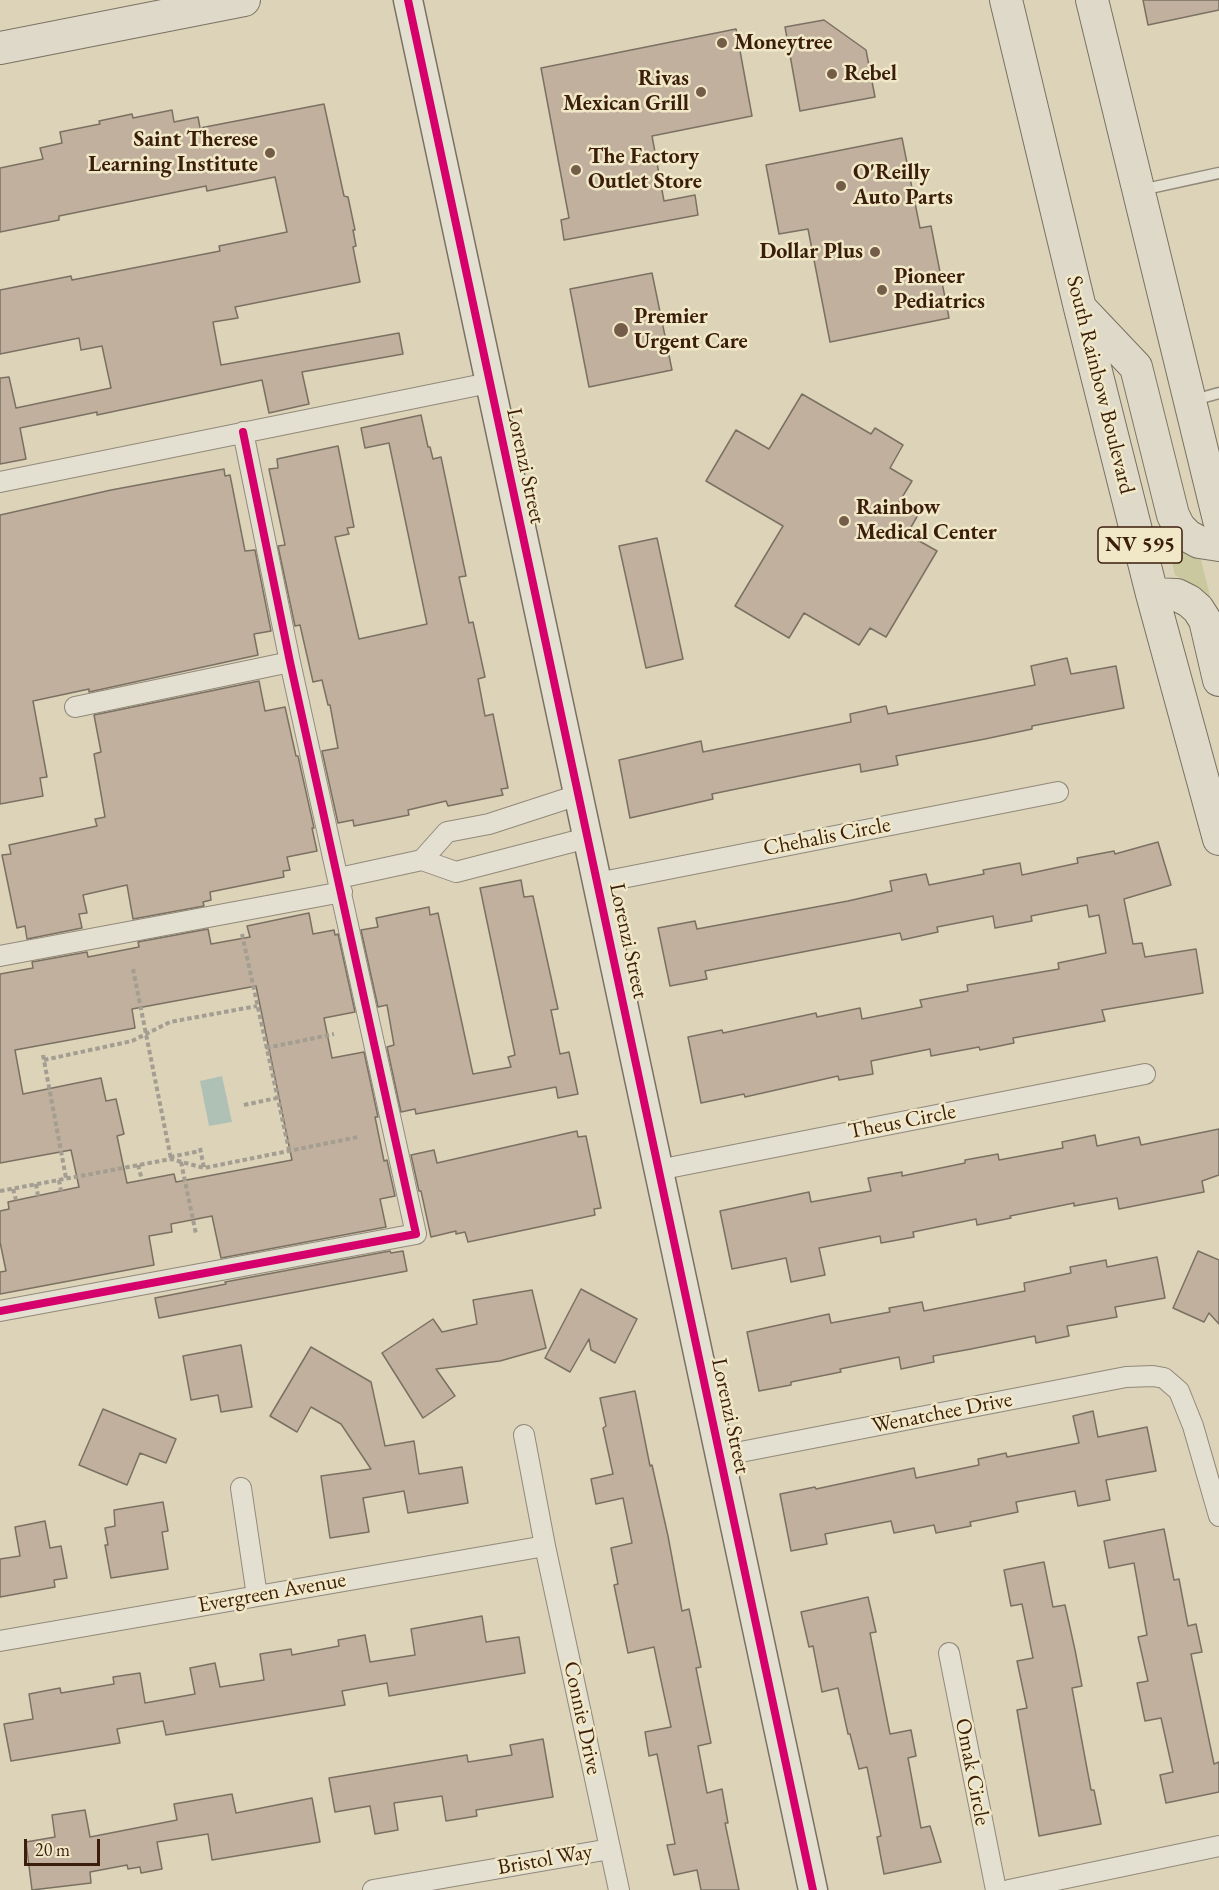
<!DOCTYPE html>
<style>
body{margin:0}
#map{position:relative;width:1219px;height:1890px;overflow:hidden;background:#dcd3b9;font-family:"EB Garamond",serif}
canvas{display:block}
.scale{position:absolute;left:24px;top:1839px;width:76px;height:27px;box-sizing:border-box;border:3px solid #3b1d0b;border-top:0;padding-left:8px;font-size:18px;line-height:21px;white-space:nowrap;color:#3b1d0b;-webkit-text-stroke:4px #f1e8c8;paint-order:stroke}
</style>
<div id="map">
<canvas width="1219" height="1890"></canvas>
<div class="scale">20 m</div>
</div>
<script>
const c = document.querySelector('canvas').getContext('2d');
c.lineJoin = 'round';
function fillPath(path, color) {
  c.fillStyle = color;
  c.fill(path, 'evenodd');
}
function poly(rows) {
  const path = new Path2D();
  for (const r of rows) {
    path.moveTo(r[0], r[1]);
    for (let i = 2; i < r.length; i += 2) path.lineTo(r[i], r[i + 1]);
  }
  return path;
}
function trace(path, color, width, dash) {
  c.strokeStyle = color;
  c.lineWidth = width;
  c.lineCap = dash ? 'butt' : 'round';
  c.setLineDash(dash || []);
  c.stroke(path);
}
function label(font, color, halo, rows, align = 'center') {
  c.font = font + ' "EB Garamond",serif';
  c.lineWidth = 5;
  c.setLineDash([]);
  c.textBaseline = 'middle';
  c.strokeStyle = halo;
  c.fillStyle = color;
  for (const [text, x, y, turn = 0] of rows) {
    c.save();
    c.translate(x, y);
    c.rotate((+turn || 0) * Math.PI / 180);
    c.textAlign = isNaN(turn) ? turn : align;
    if (halo) c.strokeText(text, 0, 0);
    c.fillText(text, 0, 0);
    c.restore();
  }
}
fillPath(poly([
 [1150,473,1200,556,1219,631,1193,586,1175,575]
]), '#c9c89e');
fillPath(poly([
 [222,1076,232,1122,209,1126,200,1081]
]), '#afc1b5');
const building = poly([
 [1143,0,1219,0,1219,10,1148,25,1143,0],
 [824,20,866,50,875,97,800,111,785,27,824,20],
 [736,29,752,116,652,136,664,201,695,195,698,215,564,240,561,220,569,218,541,68,736,29],
 [324,104,344,196,348,197,355,230,353,230,356,246,353,247,360,282,235,307,238,318,213,322,221,365,399,333,403,354,302,372,309,404,269,413,262,380,97,415,97,412,20,428,26,459,0,464,0,378,9,377,16,408,111,388,102,346,81,350,79,338,0,354,0,290,71,276,72,280,220,251,219,246,287,232,275,177,207,191,206,186,59,216,59,220,0,232,0,168,43,159,40,148,62,143,60,132,100,124,99,121,132,114,133,118,172,110,174,122,198,117,200,128,324,104],
 [902,138,920,228,931,226,949,318,830,342,808,229,779,234,766,165,902,138],
 [652,273,672,370,589,387,570,289,652,273],
 [802,394,871,434,875,428,903,445,890,468,912,481,898,504,918,515,907,534,937,551,886,637,870,628,859,645,804,613,789,638,735,606,783,526,706,481,736,430,769,449,802,394],
 [421,415,428,447,430,447,433,459,441,457,466,576,459,577,469,623,473,622,485,677,478,679,485,716,493,714,508,788,501,789,503,795,448,806,446,801,408,810,409,815,354,826,353,820,338,823,322,751,338,748,330,705,328,705,322,680,313,682,300,625,295,626,278,546,285,545,269,469,278,468,277,459,338,446,354,527,347,528,349,534,335,537,359,639,427,624,389,443,365,448,361,428,421,415],
 [224,469,225,476,230,475,245,551,255,550,271,631,254,634,258,655,89,692,89,689,33,701,47,777,40,778,43,796,0,804,0,515,111,490,224,469],
 [657,538,683,659,646,668,619,546,657,538],
 [1067,658,1071,674,1116,666,1124,708,1032,726,1032,729,985,739,896,756,898,765,861,772,860,764,804,775,712,794,713,799,630,818,619,760,701,741,703,752,851,722,850,714,886,706,888,714,1035,685,1031,666,1067,658],
 [259,681,265,711,285,707,296,756,298,756,314,828,312,828,317,851,287,857,290,870,283,871,284,877,210,892,211,900,203,902,204,906,133,919,127,885,83,895,87,913,79,914,82,928,27,939,25,926,17,928,2,855,11,854,9,845,97,826,95,819,105,817,94,754,101,752,94,715,259,681],
 [1158,842,1171,885,1124,899,1133,944,1142,943,1145,957,1196,949,1203,993,1102,1010,1105,1021,1013,1038,1014,1043,980,1050,979,1047,931,1056,930,1049,871,1061,873,1074,839,1080,838,1076,745,1097,744,1094,701,1103,688,1037,722,1030,723,1033,816,1013,817,1017,860,1008,862,1019,922,1007,920,1000,968,991,967,985,1059,969,1058,963,1106,953,1099,915,1089,917,1087,905,1031,916,1032,921,995,928,993,916,937,927,938,932,902,940,900,933,705,971,707,979,670,986,658,928,695,921,697,929,848,901,892,891,890,881,926,874,929,885,984,874,983,870,1020,863,1022,875,1078,863,1077,858,1114,851,1115,854,1158,842],
 [521,880,524,897,533,896,558,1009,551,1010,560,1054,569,1052,578,1094,558,1098,556,1087,416,1114,415,1109,401,1112,387,1047,394,1045,387,1005,378,1007,361,930,378,927,376,918,429,907,430,915,438,913,473,1074,511,1067,508,1057,515,1055,480,888,521,880],
 [309,913,313,934,334,930,335,935,338,934,355,1012,324,1018,332,1058,364,1052,378,1117,375,1117,384,1161,387,1160,395,1196,380,1199,386,1227,221,1258,212,1216,171,1224,172,1232,149,1236,154,1265,0,1294,0,1272,6,1271,0,1242,0,1211,9,1209,8,1202,79,1187,71,1150,0,1163,0,974,33,968,32,962,87,952,88,957,139,947,138,942,208,929,211,944,250,937,247,926,309,913],
 [256,986,292,1160,176,1182,174,1174,127,1183,117,1136,124,1134,116,1099,106,1101,101,1078,23,1094,15,1050,135,1028,132,1009,256,986],
 [1219,1129,1219,1175,1202,1181,1204,1192,1119,1209,1117,1198,1074,1206,1074,1203,1010,1216,1011,1218,977,1225,976,1219,913,1232,914,1237,881,1243,880,1236,819,1248,825,1275,791,1282,786,1258,732,1269,720,1211,809,1192,811,1202,871,1191,868,1178,902,1172,902,1176,965,1163,965,1160,998,1154,999,1160,1063,1148,1062,1142,1095,1135,1097,1146,1139,1137,1141,1145,1219,1129],
 [577,1131,578,1137,586,1136,601,1208,594,1209,595,1215,468,1242,465,1232,456,1234,456,1231,431,1237,421,1191,419,1191,411,1155,434,1150,437,1163,577,1131],
 [390,1251,391,1253,403,1251,407,1271,159,1318,155,1298,226,1284,225,1282,390,1251],
 [1198,1251,1219,1260,1219,1324,1209,1313,1204,1322,1173,1308,1198,1251],
 [1157,1257,1165,1298,1115,1307,1117,1317,1067,1326,1069,1336,1036,1343,1035,1336,971,1349,933,1356,934,1362,901,1369,899,1357,840,1369,841,1372,791,1382,791,1385,759,1391,747,1332,829,1314,831,1323,890,1312,889,1308,922,1302,924,1311,1025,1291,1024,1283,1071,1273,1070,1267,1106,1260,1107,1267,1157,1257],
 [581,1289,637,1319,615,1363,591,1350,589,1339,570,1372,545,1358,581,1289],
 [532,1290,546,1348,500,1361,436,1369,455,1396,423,1418,382,1353,433,1319,442,1332,477,1324,473,1300,532,1290],
 [241,1345,252,1407,221,1412,218,1395,191,1400,183,1356,241,1345],
 [311,1347,371,1382,385,1446,414,1441,419,1474,462,1467,468,1503,408,1513,404,1491,363,1498,369,1532,330,1538,321,1476,371,1469,341,1424,311,1407,297,1432,270,1416,311,1347],
 [635,1391,650,1466,652,1465,668,1536,682,1611,689,1609,701,1667,696,1668,711,1743,698,1746,707,1793,722,1789,728,1823,725,1823,739,1890,701,1890,697,1870,674,1875,667,1845,675,1844,657,1754,649,1756,645,1732,671,1727,660,1676,654,1647,628,1653,614,1585,618,1584,611,1548,632,1543,623,1498,596,1504,591,1479,613,1474,603,1428,606,1426,600,1398,635,1391],
 [103,1409,176,1439,166,1463,140,1453,127,1485,79,1465,103,1409],
 [1093,1411,1098,1437,1147,1427,1156,1471,1106,1480,1110,1500,1078,1506,1075,1491,1016,1502,1018,1512,970,1522,971,1526,936,1533,934,1525,894,1533,891,1521,825,1534,827,1544,791,1551,780,1494,815,1487,816,1489,914,1468,916,1478,979,1465,978,1459,1006,1453,1007,1457,1079,1443,1073,1416,1093,1411],
 [163,1502,168,1531,162,1532,168,1569,111,1578,105,1545,108,1545,105,1528,115,1526,114,1510,163,1502],
 [45,1521,50,1548,61,1546,67,1578,54,1580,55,1587,0,1597,0,1559,20,1556,15,1527,45,1521],
 [1164,1529,1174,1580,1179,1579,1188,1626,1196,1624,1202,1652,1191,1654,1214,1764,1219,1762,1219,1792,1166,1803,1160,1775,1173,1772,1161,1718,1145,1721,1137,1683,1148,1681,1138,1637,1147,1635,1134,1563,1109,1568,1104,1541,1164,1529],
 [1044,1562,1053,1607,1065,1605,1075,1650,1082,1686,1072,1688,1091,1790,1094,1790,1101,1824,1039,1836,1017,1710,1027,1708,1017,1661,1033,1658,1022,1604,1011,1606,1004,1570,1044,1562],
 [868,1597,876,1632,870,1633,890,1734,911,1730,916,1756,908,1758,921,1828,930,1826,941,1862,884,1874,877,1837,881,1836,867,1767,859,1769,850,1734,848,1734,838,1688,822,1692,813,1646,809,1647,801,1612,868,1597],
 [482,1616,486,1642,519,1637,525,1673,389,1696,387,1683,342,1691,345,1705,166,1735,163,1721,117,1729,120,1743,11,1761,4,1724,33,1719,29,1694,60,1688,61,1693,114,1684,113,1677,140,1673,145,1703,195,1694,190,1668,215,1663,220,1687,264,1680,260,1654,291,1649,292,1655,339,1646,338,1640,365,1635,370,1662,415,1655,411,1629,482,1616],
 [543,1739,553,1797,476,1810,477,1816,446,1821,442,1796,394,1803,398,1830,375,1834,370,1806,335,1812,329,1778,467,1755,468,1762,512,1755,510,1745,543,1739],
 [232,1794,236,1813,312,1798,320,1842,212,1860,208,1834,157,1842,162,1869,141,1873,140,1867,128,1869,127,1865,90,1872,91,1883,32,1890,26,1842,55,1837,52,1815,85,1810,90,1837,177,1820,174,1804,232,1794]
]);
fillPath(building, '#c0b09d');
trace(building, '#7b7162', 1.5);
const lane = poly([
 [1141,190,1219,173],
 [1194,400,1219,393]
]);
const street = poly([
 [0,482,489,383],
 [75,707,290,662],
 [422,860,447,832,489,824,578,795],
 [339,878,422,860,456,872,587,838],
 [597,883,1058,792],
 [0,956,342,892],
 [658,1170,1145,1074],
 [0,1311,416,1234,290,662,243,432],
 [524,1435,545,1546,619,1890],
 [720,1456,1126,1377,1153,1376,1164,1378,1179,1391,1193,1426,1219,1516],
 [241,1488,257,1596],
 [0,1641,545,1546],
 [949,1653,996,1890],
 [373,1890,610,1849],
 [1009,1890,1219,1846]
]);
const secondary = poly([
 [408,0,813,1890]
]);
const primary = poly([
 [1006,0,1080,308,1152,594,1219,839],
 [1092,0,1219,520],
 [0,48,244,0],
 [1082,310,1136,367,1173,515,1179,527,1188,536,1199,542,1219,545],
 [1152,594,1177,595,1189,601,1198,609,1205,620,1219,680]
]);
trace(lane, '#928979', 13);
trace(street, '#928979', 22);
trace(secondary, '#7b7162', 31);
trace(primary, '#7b7162', 34);
trace(poly([
 [242,934,289,1150],
 [133,969,171,1159],
 [266,1048,334,1034],
 [43,1055,66,1178],
 [44,1060,132,1041,170,1022,257,1006],
 [244,1105,277,1098],
 [200,1148,204,1168],
 [170,1157,200,1151],
 [181,1162,196,1234],
 [138,1165,142,1180],
 [59,1180,61,1191],
 [36,1184,38,1196],
 [13,1189,16,1200],
 [0,1191,171,1159,204,1168,358,1137]
]), '#a49d91', 4, [4.5, 3]);
trace(lane, '#e3dfd1', 10);
trace(street, '#e3dfd1', 20);
trace(secondary, '#e3dfd1', 28);
trace(primary, '#ded9c9', 32);
trace(poly([
 [408,0,813,1890],
 [0,1311,416,1234,290,662,243,432]
]), '#d6006c', 8);
for (const [x, y, r, color] of [
 [722,43,6,"#735d48"],
 [832,74,6,"#735d48"],
 [701,92,6,"#735d48"],
 [270,153,6,"#735d48"],
 [576,170,6,"#735d48"],
 [841,186,6,"#735d48"],
 [875,252,6,"#735d48"],
 [882,290,6,"#735d48"],
 [621,330,8,"#735d48"],
 [844,521,6,"#735d48"]
]) {
  const dot = new Path2D();
  dot.arc(x, y, r, 0, 2 * Math.PI);
  c.fillStyle = color;
  c.fill(dot);
  trace(dot, '#f1e8c8', 2);
}
for (const [x, y, w] of [
 [1140,545,84]
]) {
  const box = new Path2D();
  box.roundRect(x - w / 2, y - 18, w, 36, 4.5);
  c.fillStyle = '#f1e8c8';
  c.fill(box);
  trace(box, '#3b1d0b', 1.5);
}
label('bold 21px', '#3b1d0b', null, [
 ["NV 595",1140,545]
]);
label('bold 22px', '#3b1d0b', '#f1e8c8', [
 ["Moneytree",734,43],
 ["Rebel",844,74],
 ["Rivas",689,79,"right"],
 ["Mexican Grill",689,104,"right"],
 ["Saint Therese",258,140,"right"],
 ["Learning Institute",258,165,"right"],
 ["The Factory",588,157],
 ["Outlet Store",588,182],
 ["O'Reilly",853,173],
 ["Auto Parts",853,198],
 ["Dollar Plus",863,252,"right"],
 ["Pioneer",894,277],
 ["Pediatrics",894,302],
 ["Premier",634,317],
 ["Urgent Care",634,342],
 ["Rainbow",856,508],
 ["Medical Center",856,533]
], 'left');
label('22px', '#3b1d0b', '#f1e8c8', [
 ["South Rainbow Boulevard",1100,385,76],
 ["Lorenzi Street",525,466,78],
 ["Chehalis Circle",827,837,-11],
 ["Lorenzi Street",628,941,78],
 ["Theus Circle",902,1122,-11],
 ["Wenatchee Drive",942,1413,-11],
 ["Lorenzi Street",730,1416,78],
 ["Evergreen Avenue",272,1593,-10],
 ["Connie Drive",582,1718,78],
 ["Omak Circle",972,1772,79],
 ["Bristol Way",545,1860,-10]
]);
</script>
